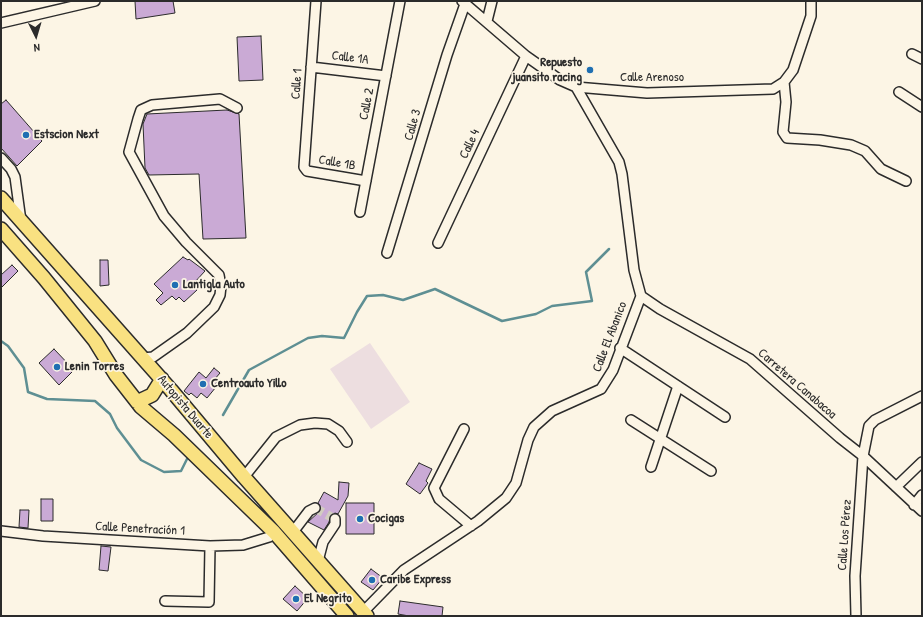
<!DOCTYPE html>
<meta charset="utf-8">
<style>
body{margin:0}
#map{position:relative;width:923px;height:617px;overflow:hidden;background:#fcf5e5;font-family:"Patrick Hand",sans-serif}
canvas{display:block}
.frame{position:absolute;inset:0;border:2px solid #2b2b2b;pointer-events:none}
.north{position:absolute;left:16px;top:16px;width:40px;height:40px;-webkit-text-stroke:3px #fcf5e5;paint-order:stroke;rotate:175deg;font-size:11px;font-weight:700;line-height:16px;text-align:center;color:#2b2b2b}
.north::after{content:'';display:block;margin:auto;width:14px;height:18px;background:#2b2b2b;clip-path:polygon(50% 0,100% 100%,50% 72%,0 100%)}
</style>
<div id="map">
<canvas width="923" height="617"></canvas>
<div class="frame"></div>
<div class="north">N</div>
</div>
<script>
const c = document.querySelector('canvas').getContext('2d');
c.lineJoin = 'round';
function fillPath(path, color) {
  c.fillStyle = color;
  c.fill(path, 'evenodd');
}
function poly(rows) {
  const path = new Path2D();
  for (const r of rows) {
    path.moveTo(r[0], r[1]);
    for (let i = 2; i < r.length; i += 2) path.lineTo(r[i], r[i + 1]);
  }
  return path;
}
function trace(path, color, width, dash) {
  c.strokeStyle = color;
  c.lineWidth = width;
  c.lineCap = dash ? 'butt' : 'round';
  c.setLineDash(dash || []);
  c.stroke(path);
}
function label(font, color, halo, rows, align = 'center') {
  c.font = font + ' "Patrick Hand",sans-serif';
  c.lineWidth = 3.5;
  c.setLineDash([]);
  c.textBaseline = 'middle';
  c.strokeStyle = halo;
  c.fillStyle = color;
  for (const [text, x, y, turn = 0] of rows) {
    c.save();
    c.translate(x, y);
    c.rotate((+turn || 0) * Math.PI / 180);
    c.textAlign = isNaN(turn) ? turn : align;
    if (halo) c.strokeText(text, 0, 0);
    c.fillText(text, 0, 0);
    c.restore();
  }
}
fillPath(poly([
 [370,343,410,402,371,429,330,369]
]), '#eddee0');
trace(poly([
 [1,341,8,346,24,368,28,392,47,399,95,401,110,414,117,428,141,460,164,472,181,471,187,459],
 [223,415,249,370,308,338,322,336,344,338,357,312,367,296,383,295,403,300,435,289,502,321,536,314,552,306,592,301,586,272,609,249]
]), '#5e8f93', 2.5);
const building = poly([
 [135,1,173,1,175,13,136,19,135,1],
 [261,36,263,80,239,81,237,37,261,36],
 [6,100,42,141,17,166,1,148,1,104,6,100],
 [227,110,239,114,246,238,203,239,199,174,149,175,145,168,143,124,147,114,227,110],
 [183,257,188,260,189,259,205,271,194,283,197,286,197,290,184,302,179,297,176,300,172,296,161,305,156,300,163,293,154,284,183,257],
 [100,260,108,260,109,285,100,286,100,260],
 [12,265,18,271,1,288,1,275,12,265],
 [54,349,74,370,59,385,39,363,54,349],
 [214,368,220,373,214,380,217,382,214,386,216,387,207,398,201,393,197,398,191,393,189,395,184,391,199,372,206,378,214,368],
 [419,463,432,469,426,481,428,483,420,494,406,484,419,463],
 [339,482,349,483,348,496,338,514,335,513,330,516,329,522,324,530,308,522,320,511,320,506,318,503,324,492,338,500,339,482],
 [41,499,53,499,53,521,41,521,41,499],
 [346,503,374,503,374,534,346,534,346,503],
 [20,510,29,510,28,528,19,527,20,510],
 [101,546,111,547,108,571,99,570,101,546],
 [371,569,383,578,373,590,361,582,371,569],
 [295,586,308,598,297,611,283,599,295,586],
 [400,601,443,607,442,616,409,616,398,614,400,601]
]);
fillPath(building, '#caaad5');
trace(building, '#2b2b2b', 1);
trace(poly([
 [315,508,335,519]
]), '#d2cdc0', 9, [9, 4.5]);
const minor = poly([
 [316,1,304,167,307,171,366,181],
 [462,1,526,56,560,80,576,87,647,93,773,89,784,82,793,70,811,16,811,1],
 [487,21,492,1],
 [1,23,95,1],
 [912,54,922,59],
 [311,67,386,76],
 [784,82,786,102,783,132,787,138,820,140,851,145,865,151,881,169,906,181],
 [899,92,922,107],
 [1,158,11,169,15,177,21,221],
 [360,212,400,1],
 [438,243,526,56],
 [387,253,447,55,465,4],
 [641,296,660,309,750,359,840,438,863,456,922,511],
 [620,348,725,417],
 [143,358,153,357,187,333,214,307,220,295,221,286,219,275,186,242,164,216,129,152,138,119,141,110,152,105,220,99,237,108],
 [631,420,711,471],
 [464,429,434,488,439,499,471,526],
 [651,467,678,386],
 [244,477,276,437,300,425,315,423,328,424,339,431,347,442],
 [896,487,922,462],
 [914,505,922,495],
 [1,531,43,536,210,546,243,545,269,537,274,532],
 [293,532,309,511,315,508],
 [318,561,323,542,335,524,335,519],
 [165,601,209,602,210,546],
 [363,612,404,570,478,521,506,498,516,483,528,440,534,427,552,411,601,389,613,370,641,296,634,270,622,174,619,162,576,87],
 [856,616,855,576,863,456,869,426,875,420,922,396]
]);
const highway = poly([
 [1,198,171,390,244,477,367,616],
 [1,229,44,278,95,341,116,375,141,407,174,435,274,532,347,616],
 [137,402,152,395,162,379]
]);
trace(minor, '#2b2b2b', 12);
trace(highway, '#2b2b2b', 16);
trace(minor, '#fcf5e5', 9);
trace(highway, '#f9e181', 13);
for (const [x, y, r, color] of [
 [590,70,4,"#1f6fb2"],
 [26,135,4,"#1f6fb2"],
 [175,285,4,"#1f6fb2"],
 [57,367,4,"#1f6fb2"],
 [203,384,4,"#1f6fb2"],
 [360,519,4,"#1f6fb2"],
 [372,580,4,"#1f6fb2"],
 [296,599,4,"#1f6fb2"]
]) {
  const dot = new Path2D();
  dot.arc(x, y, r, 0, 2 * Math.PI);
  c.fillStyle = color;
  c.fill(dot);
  trace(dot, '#fcf5e5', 1.5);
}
label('13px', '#2b2b2b', '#fcf5e5', [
 ["Calle 1A",350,58,7],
 ["Calle Arenoso",652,78],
 ["Calle 1",297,84,-86],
 ["Calle 2",367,104,-79],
 ["Calle 3",413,125,-74],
 ["Calle 4",470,144,-65],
 ["Calle 1B",337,163,10],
 ["Calle El Abanico",610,337,-69],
 ["Carretera Canabacoa",797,384,41],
 ["Autopista Duarte",185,407,50],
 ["Calle Penetración 1",140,529,3],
 ["Calle Los Pérez",845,535,-86]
]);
label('bold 13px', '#2b2b2b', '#fcf5e5', [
 ["Repuesto",582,63,"right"],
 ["juansito racing",582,78,"right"],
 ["Estscion Next",34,135],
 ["Lantigla Auto",183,285],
 ["Lenin Torres",65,367],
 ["Centroauto Yillo",211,384],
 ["Cocigas",368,519],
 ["Caribe Express",380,580],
 ["El Negrito",304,599]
], 'left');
</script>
